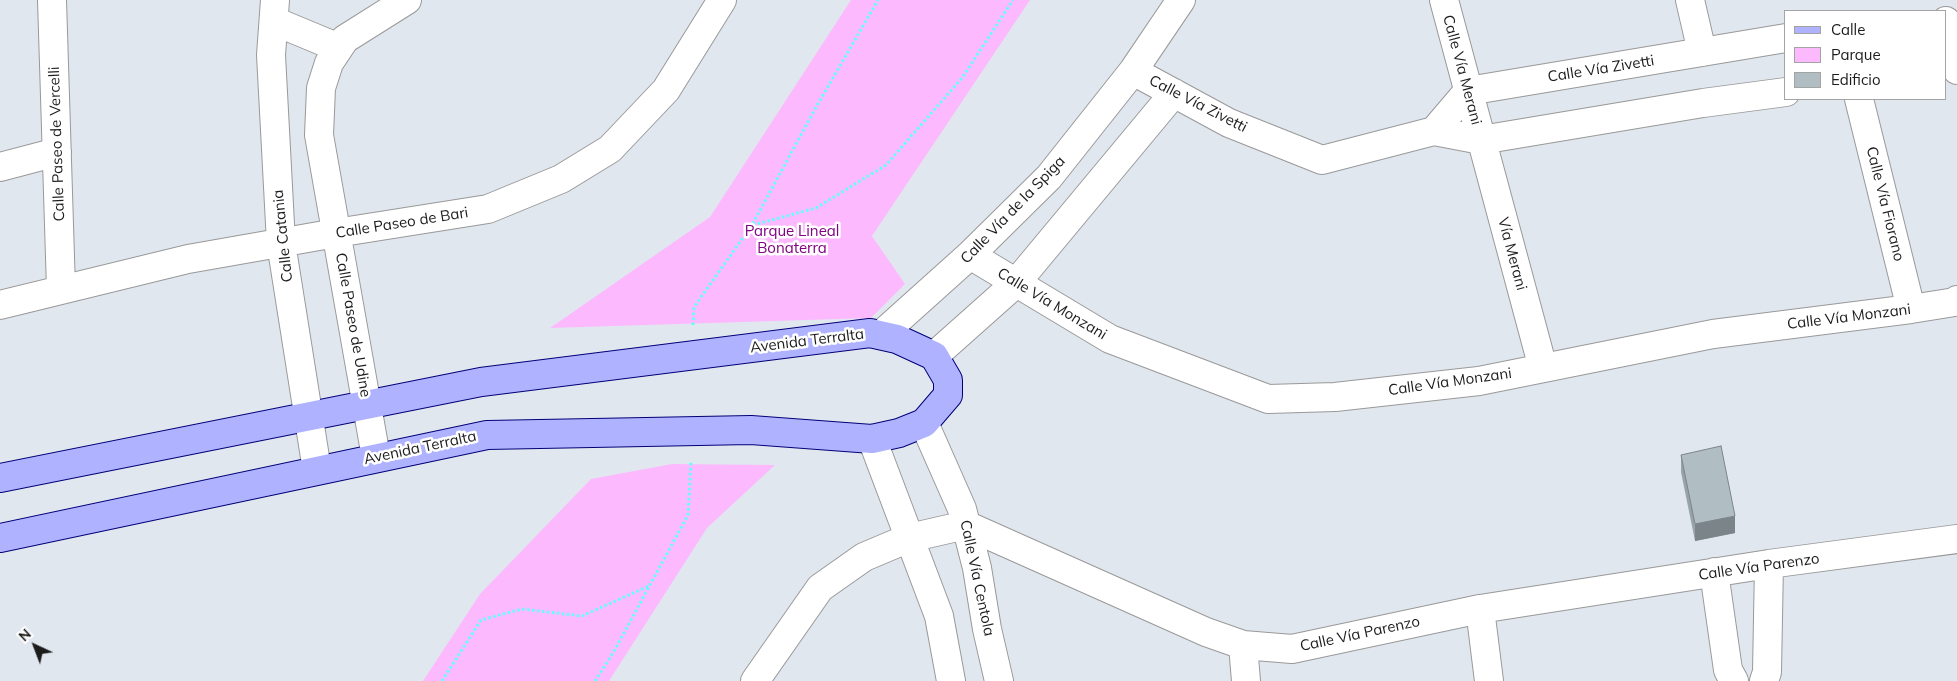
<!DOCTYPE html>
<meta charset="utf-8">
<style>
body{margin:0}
#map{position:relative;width:1957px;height:681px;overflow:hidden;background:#e1e7ef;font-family:Mulish,sans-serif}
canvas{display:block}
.legend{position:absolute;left:1784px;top:10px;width:162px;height:90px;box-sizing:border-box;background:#fff;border:1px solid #a4a4a4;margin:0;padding:6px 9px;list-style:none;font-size:15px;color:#1c1c1c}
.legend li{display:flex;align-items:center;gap:10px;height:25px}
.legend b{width:25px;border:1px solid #a4a4a4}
.north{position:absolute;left:10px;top:621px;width:50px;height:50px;-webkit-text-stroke:4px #fff;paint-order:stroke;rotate:317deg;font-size:14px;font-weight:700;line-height:20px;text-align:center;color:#1c1c1c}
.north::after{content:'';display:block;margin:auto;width:18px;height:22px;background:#1c1c1c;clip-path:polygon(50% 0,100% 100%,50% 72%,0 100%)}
</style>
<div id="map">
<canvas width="1957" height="681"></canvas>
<ul class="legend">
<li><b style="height:6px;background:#afb2ff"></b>Calle</li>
<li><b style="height:14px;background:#fdb9fe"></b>Parque</li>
<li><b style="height:14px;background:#b0bdc3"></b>Edificio</li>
</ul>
<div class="north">N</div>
</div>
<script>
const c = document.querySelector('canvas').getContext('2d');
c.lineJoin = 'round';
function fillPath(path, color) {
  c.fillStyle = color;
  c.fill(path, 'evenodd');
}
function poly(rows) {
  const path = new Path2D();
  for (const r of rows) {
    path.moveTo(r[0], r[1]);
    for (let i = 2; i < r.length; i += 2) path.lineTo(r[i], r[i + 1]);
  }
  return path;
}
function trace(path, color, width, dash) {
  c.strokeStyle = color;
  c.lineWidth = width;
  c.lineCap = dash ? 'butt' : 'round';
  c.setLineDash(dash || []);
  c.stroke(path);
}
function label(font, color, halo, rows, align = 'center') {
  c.font = font + ' Mulish,sans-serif';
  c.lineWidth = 5;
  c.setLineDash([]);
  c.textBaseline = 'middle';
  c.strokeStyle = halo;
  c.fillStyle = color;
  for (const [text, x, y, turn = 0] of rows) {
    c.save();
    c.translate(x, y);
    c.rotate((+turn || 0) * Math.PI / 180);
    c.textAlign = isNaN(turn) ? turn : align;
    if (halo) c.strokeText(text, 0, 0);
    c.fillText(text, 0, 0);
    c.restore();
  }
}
fillPath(poly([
 [851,0,1030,0,872,236,905,284,871,318,550,328,710,217],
 [672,464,775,465,707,528,609,681,423,681,480,594,591,479]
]), '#fdb9fe');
const street = poly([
 [52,0,61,289],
 [275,0,271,55,281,243,317,470],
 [1444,0,1543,368],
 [1690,0,1702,52],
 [274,21,339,48],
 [1946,21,1957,70],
 [1133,71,1229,123,1322,160,1434,131,1481,140,1703,103,1786,92],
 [1859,99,1911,309],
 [1434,131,1468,91,1786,38],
 [0,167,57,152],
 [970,255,1110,339,1268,399,1335,397,1479,381,1713,334,1911,309,1955,302,1957,300],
 [0,305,188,259,336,233,488,209,561,179,610,149,666,90,722,0],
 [882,334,970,255,1049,177,1133,71,1181,0],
 [934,356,1016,283,1174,93],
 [924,423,962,509,977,568,987,629,999,681],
 [872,439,939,616,951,681],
 [376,457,319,135,321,88,329,63,345,39,407,0],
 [1714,572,1728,670,1734,681],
 [1480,609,1489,681],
 [1243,645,1246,681],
 [755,681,820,588,864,557,909,538,966,525,1206,632,1243,645,1292,649,1480,609,1769,564,1957,539],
 [1764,681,1767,672,1769,564]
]);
const secondary = poly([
 [0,478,481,382,870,333,897,339,934,356,948,380,948,395,924,423,899,433,872,439,751,430,487,435,0,538]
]);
trace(street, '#999', 30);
trace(secondary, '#020077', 30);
trace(poly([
 [753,225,816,208,886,165,962,78,1013,0],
 [693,325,694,307,752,225,815,109,878,0],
 [442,681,481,620,522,609,582,616,649,586],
 [595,681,613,653,688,515,691,461]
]), '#62feff', 3, [2.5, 2.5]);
trace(street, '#fff', 28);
trace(secondary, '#afb2ff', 28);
fillPath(poly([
 [1681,455,1735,533,1695,541,1681,472]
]), '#97a3a8');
fillPath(poly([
 [1735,516,1735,533,1695,541,1695,524]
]), '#7b8488');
const building = poly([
 [1721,446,1735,516,1695,524,1681,455,1721,446]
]);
fillPath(building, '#b0bdc3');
trace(building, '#7b8488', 1);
label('15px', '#1c1c1c', '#fff', [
 ["Calle Vía Zivetti",1601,69,-9],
 ["Calle Vía Merani",1462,70,75],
 ["Calle Vía Zivetti",1198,104,27],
 ["Calle Paseo de Vercelli",57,144,-92],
 ["Calle Vía Fiorano",1885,204,76],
 ["Calle Vía de la Spiga",1013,210,-46],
 ["Calle Paseo de Bari",402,223,-9],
 ["Calle Catania",283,236,-96],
 ["Vía Merani",1512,254,75],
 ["Calle Vía Monzani",1052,304,31],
 ["Calle Vía Monzani",1849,317,-7],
 ["Calle Paseo de Udine",353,325,80],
 ["Avenida Terralta",807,341,-7],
 ["Calle Vía Monzani",1450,382,-8],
 ["Avenida Terralta",420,448,-12],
 ["Calle Vía Parenzo",1759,567,-8],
 ["Calle Vía Centola",977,578,78],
 ["Calle Vía Parenzo",1360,634,-12]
]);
label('15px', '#810283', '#fff', [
 ["Parque Lineal",792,231],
 ["Bonaterra",792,248]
]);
</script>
